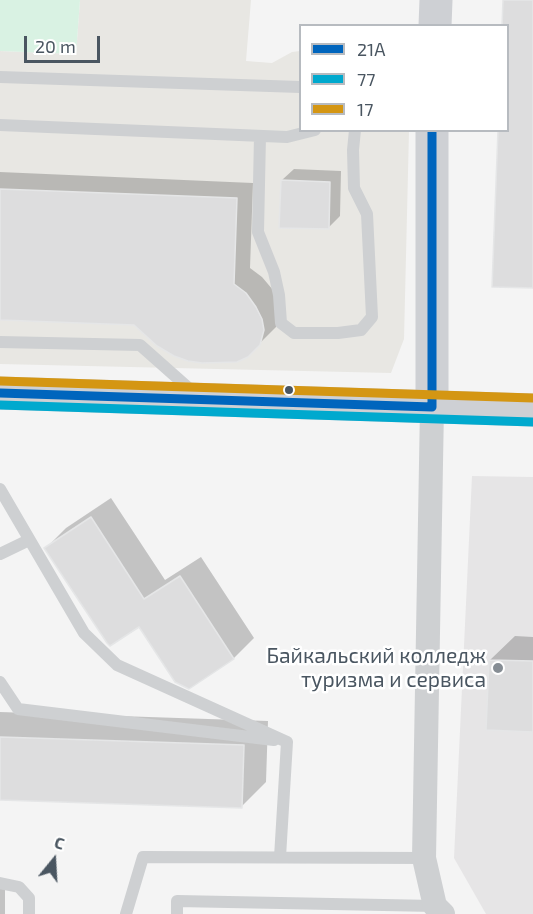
<!DOCTYPE html>
<meta charset="utf-8">
<style>
body{margin:0}
#map{position:relative;width:533px;height:914px;overflow:hidden;background:#f4f4f4;font-family:"Exo 2",sans-serif}
canvas{display:block}
.legend{position:absolute;left:299px;top:24px;width:210px;height:108px;box-sizing:border-box;background:#fff;border:2px solid #b7bbc0;margin:0;padding:8px 10px;list-style:none;font-size:18px;color:#4a5661}
.legend li{display:flex;align-items:center;gap:12px;height:30px}
.legend b{width:30px;border:2px solid #b7bbc0}
.north{position:absolute;left:24px;top:830px;width:60px;height:60px;-webkit-text-stroke:4px #fff;paint-order:stroke;rotate:18deg;font-size:16px;font-weight:700;line-height:24px;text-align:center;color:#4a5661}
.north::after{content:'';display:block;margin:auto;width:21px;height:27px;background:#4a5661;clip-path:polygon(50% 0,100% 100%,50% 72%,0 100%)}
.scale{position:absolute;left:24px;top:36px;width:76px;height:27px;box-sizing:border-box;border:3px solid #4a5661;border-top:0;padding-left:8px;font-size:18px;line-height:21px;white-space:nowrap;color:#4a5661;-webkit-text-stroke:4px #fff;paint-order:stroke}
</style>
<div id="map">
<canvas width="533" height="914"></canvas>
<ul class="legend">
<li><b style="height:8px;background:#0065bd"></b>21А</li>
<li><b style="height:8px;background:#00a9ce"></b>77</li>
<li><b style="height:8px;background:#d49613"></b>17</li>
</ul>
<div class="north">С</div>
<div class="scale">20 m</div>
</div>
<script>
const c = document.querySelector('canvas').getContext('2d');
c.lineJoin = 'round';
function fillPath(path, color) {
  c.fillStyle = color;
  c.fill(path, 'evenodd');
}
function poly(rows) {
  const path = new Path2D();
  for (const r of rows) {
    path.moveTo(r[0], r[1]);
    for (let i = 2; i < r.length; i += 2) path.lineTo(r[i], r[i + 1]);
  }
  return path;
}
function trace(path, color, width, dash) {
  c.strokeStyle = color;
  c.lineWidth = width;
  c.lineCap = dash ? 'butt' : 'round';
  c.setLineDash(dash || []);
  c.stroke(path);
}
function label(font, color, halo, rows, align = 'center') {
  c.font = font + ' "Exo 2",sans-serif';
  c.lineWidth = 5;
  c.setLineDash([]);
  c.textBaseline = 'middle';
  c.strokeStyle = halo;
  c.fillStyle = color;
  for (const [text, x, y, turn = 0] of rows) {
    c.save();
    c.translate(x, y);
    c.rotate((+turn || 0) * Math.PI / 180);
    c.textAlign = isNaN(turn) ? turn : align;
    if (halo) c.strokeText(text, 0, 0);
    c.fillText(text, 0, 0);
    c.restore();
  }
}
fillPath(poly([
 [80,0,251,0,246,61,272,63,292,52,300,51,300,130,409,131,404,339,391,373,0,364,0,51,76,54]
]), '#e8e7e3');
fillPath(poly([
 [472,476,533,477,533,914,486,914,454,858]
]), '#e6e5e6');
fillPath(poly([
 [0,0,80,0,76,54,0,51]
]), '#d9f2e3');
fillPath(poly([
 [294,169,341,171,340,216,328,228,282,180],
 [0,172,253,183,250,268,262,277,273,290,280,312,276,327,247,356,135,323,0,319],
 [111,498,165,580,201,557,254,638,234,658,189,687,140,625,46,548,66,528],
 [515,636,533,637,533,731,490,660],
 [0,712,268,721,266,782,242,806,0,798],
 [0,885,5,885,5,914,0,914]
]), '#0003');
const building = poly([
 [503,0,533,0,533,288,492,287,498,130,507,130,507,26,502,26,503,0],
 [281,180,330,182,329,229,279,228,281,180],
 [0,189,237,198,234,284,246,293,256,307,262,319,264,330,260,345,248,357,237,362,202,363,188,361,174,356,157,346,134,325,0,320,0,189],
 [91,517,144,599,180,576,234,659,189,689,175,682,139,627,110,646,107,643,44,548,91,517],
 [489,660,533,661,533,732,486,730,489,660],
 [0,737,244,745,242,808,0,800,0,737]
]);
fillPath(building, '#ddddde');
trace(building, '#e5e6e7', 1.5);
trace(poly([
 [0,77,300,87],
 [0,125,287,137,315,130],
 [260,136,258,232,274,272,279,295,281,323,294,333,338,333,361,330,372,317,367,214,354,188,353,150,355,130],
 [0,342,140,345,193,392],
 [0,489,84,633,117,665,287,742],
 [0,554,29,540],
 [0,682,18,709,274,740],
 [280,857,287,742],
 [0,883,19,887,29,898,29,914],
 [126,914,143,857,424,858],
 [177,914,177,901,435,906]
]), '#ced0d2', 12);
trace(poly([
 [432,407,424,858,435,906,443,914]
]), '#ced0d2', 24);
trace(poly([
 [435,26,436,0],
 [432,130,432,407],
 [0,393,533,410]
]), '#ced0d4', 33);
trace(poly([
 [432,130,432,407],
 [0,393,432,407]
]), '#0065bd', 9);
trace(poly([
 [0,405,533,422]
]), '#00a9ce', 9);
trace(poly([
 [0,381,533,398]
]), '#d49613', 9);
for (const [x, y, r, color] of [
 [289,390,5,"#4a5661"],
 [498,668,6,"#868d94"]
]) {
  const dot = new Path2D();
  dot.arc(x, y, r, 0, 2 * Math.PI);
  c.fillStyle = color;
  c.fill(dot);
  trace(dot, '#fff', 2);
}
label('21px', '#4a5661', '#fff', [
 ["Байкальский колледж",486,656],
 ["туризма и сервиса",486,680]
], 'right');
</script>
